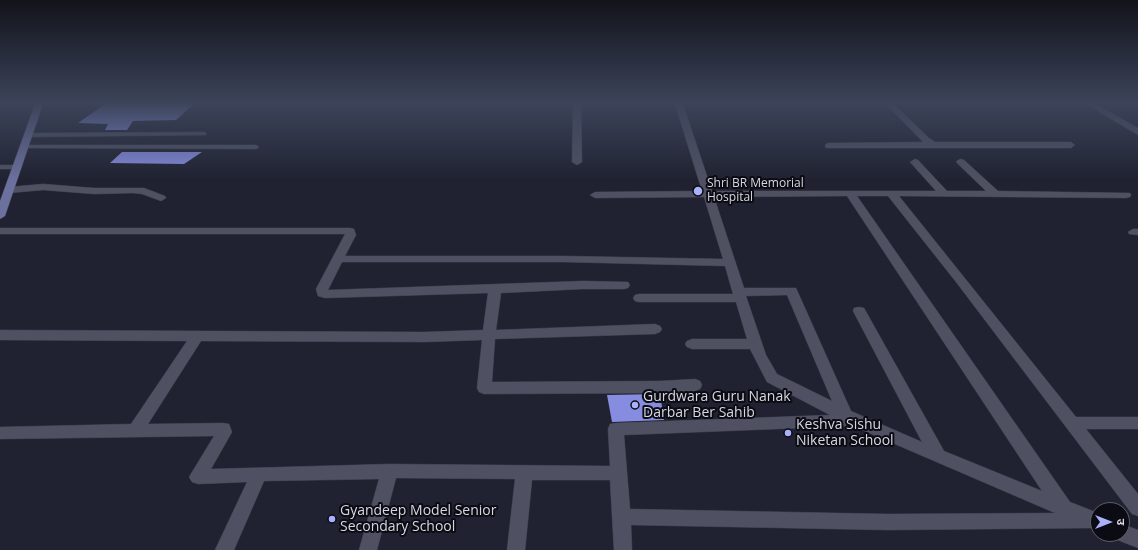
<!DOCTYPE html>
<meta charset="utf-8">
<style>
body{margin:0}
#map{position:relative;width:1138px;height:550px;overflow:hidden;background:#202231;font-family:"Open Sans","Noto Sans Devanagari",sans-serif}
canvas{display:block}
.north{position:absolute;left:1090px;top:502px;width:40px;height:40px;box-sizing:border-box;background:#0b0c13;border:1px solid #5c5d66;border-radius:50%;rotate:90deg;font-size:11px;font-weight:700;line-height:16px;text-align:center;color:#d6d7e2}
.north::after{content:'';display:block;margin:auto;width:14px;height:18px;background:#a9b0fc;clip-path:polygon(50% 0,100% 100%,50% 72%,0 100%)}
</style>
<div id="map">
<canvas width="1138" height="550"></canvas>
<div class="north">उ</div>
</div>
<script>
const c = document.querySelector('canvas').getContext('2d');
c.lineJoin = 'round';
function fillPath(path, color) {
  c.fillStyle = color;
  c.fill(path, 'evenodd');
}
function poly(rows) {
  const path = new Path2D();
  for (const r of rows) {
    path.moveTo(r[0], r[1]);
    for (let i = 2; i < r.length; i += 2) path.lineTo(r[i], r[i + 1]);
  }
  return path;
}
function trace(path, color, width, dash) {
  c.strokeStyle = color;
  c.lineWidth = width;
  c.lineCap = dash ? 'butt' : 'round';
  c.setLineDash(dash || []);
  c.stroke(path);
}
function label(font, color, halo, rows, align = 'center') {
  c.font = font + ' "Open Sans",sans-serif';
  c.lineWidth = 4;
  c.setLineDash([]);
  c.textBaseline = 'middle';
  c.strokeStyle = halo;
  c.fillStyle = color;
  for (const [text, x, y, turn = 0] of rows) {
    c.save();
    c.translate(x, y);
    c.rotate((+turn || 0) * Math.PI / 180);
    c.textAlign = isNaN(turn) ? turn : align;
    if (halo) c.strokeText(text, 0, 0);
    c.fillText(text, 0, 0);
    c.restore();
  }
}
fillPath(poly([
 [105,104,194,104,176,120,133,121,127,130,105,130,108,124,78,123],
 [122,152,202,152,184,164,110,163],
 [660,394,664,420,612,422,607,395]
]), '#868de1');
const lane = poly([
 [204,132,206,133,206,135,28,137,25,135,28,133,204,132],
 [24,145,256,145,259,147,256,149,22,148,21,147,24,145],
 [0,165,17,165,20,167,17,169,0,169,0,165]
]);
const street = poly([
 [573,104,581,104,582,162,577,165,572,162,573,104],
 [675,104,683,104,712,191,936,191,910,162,915,159,918,160,947,191,986,191,958,164,956,162,958,160,961,159,964,160,998,191,1130,193,1131,195,1130,197,1126,198,899,196,1076,417,1138,417,1138,429,1086,429,1138,494,1138,516,1132,514,956,282,888,196,857,196,1070,502,1098,513,1098,530,1092,528,888,530,631,525,632,550,614,550,610,480,532,480,525,550,507,550,515,479,396,478,377,550,359,550,379,479,264,481,234,550,215,550,247,482,198,484,192,482,189,477,214,436,0,439,0,427,131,424,187,341,0,340,0,330,424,332,483,330,488,293,325,298,318,296,316,289,345,234,0,234,0,228,350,228,354,229,356,235,345,256,564,256,723,259,704,197,595,198,590,195,595,192,702,191,675,104],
 [847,196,1042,491,944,451,864,308,859,307,854,308,853,311,922,442,851,411,796,288,744,288,714,197,847,196],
 [342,262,564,262,725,266,733,294,639,294,635,295,633,298,635,301,639,302,736,302,747,339,692,339,687,341,685,344,687,347,692,349,750,349,767,382,830,415,616,423,610,424,608,429,610,466,390,464,211,469,232,432,229,424,223,423,148,424,201,341,424,342,482,340,477,388,479,392,484,394,660,393,695,391,700,389,702,385,700,381,695,379,660,381,492,382,495,339,655,334,660,332,662,329,660,326,655,324,496,330,501,293,583,289,624,289,628,288,630,285,628,282,583,281,328,290,342,262],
 [787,295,832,401,777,374,766,355,746,296,787,295],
 [853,426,1055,513,888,514,630,509,624,435,853,426],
 [886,104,894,104,929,138,935,142,1071,142,1075,145,1071,148,826,148,825,146,826,144,829,143,923,142,886,104],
 [1086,104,1096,104,1138,128,1138,135,1086,104],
 [43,184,94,188,144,188,165,196,166,198,161,201,142,194,133,193,94,194,43,190,9,193,4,190,9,187,43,184],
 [1133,229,1138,229,1138,235,1129,234,1128,232,1133,229],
 [1122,524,1138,530,1138,548,1115,539,1113,534,1122,534,1122,524]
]);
const primary = poly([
 [35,104,43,104,5,216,0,219,0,201,35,104]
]);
trace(lane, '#3b3c49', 1);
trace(street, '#3b3c49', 1);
trace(primary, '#3b3c49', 1);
fillPath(lane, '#4f5162');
fillPath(street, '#4f5162');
fillPath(primary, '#6b709e');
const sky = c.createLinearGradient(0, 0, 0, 181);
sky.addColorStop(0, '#12131b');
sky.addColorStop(0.57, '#3c445a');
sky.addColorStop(1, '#3c445a00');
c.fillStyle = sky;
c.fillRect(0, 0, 1138, 181);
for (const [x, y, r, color] of [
 [698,191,5,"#a9b0fc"],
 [635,405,4,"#a9b0fc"],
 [788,433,4,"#a9b0fc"],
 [332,519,4,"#a9b0fc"]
]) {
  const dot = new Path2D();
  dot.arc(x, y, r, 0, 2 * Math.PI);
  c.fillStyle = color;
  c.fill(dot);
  trace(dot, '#0b0c13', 1.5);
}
label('12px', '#d6d7e2', '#0b0c13', [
 ["Shri BR Memorial",707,184],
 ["Hospital",707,198]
], 'left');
label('14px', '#d6d7e2', '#0b0c13', [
 ["Gurdwara Guru Nanak",643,397],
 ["Darbar Ber Sahib",643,413],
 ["Keshva Sishu",796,425],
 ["Niketan School",796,441],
 ["Gyandeep Model Senior",340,511],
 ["Secondary School",340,527]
], 'left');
</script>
